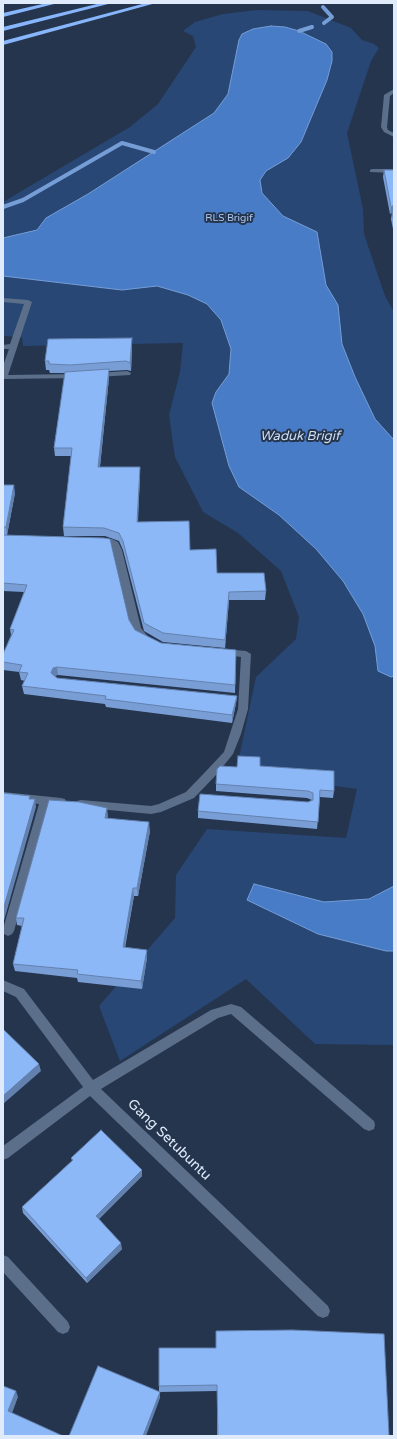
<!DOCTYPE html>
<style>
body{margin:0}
#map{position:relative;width:397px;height:1439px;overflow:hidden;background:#25354e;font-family:"Varela Round",sans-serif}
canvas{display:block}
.frame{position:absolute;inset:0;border:4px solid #dfeafa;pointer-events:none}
</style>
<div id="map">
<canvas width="397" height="1439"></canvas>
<div class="frame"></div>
</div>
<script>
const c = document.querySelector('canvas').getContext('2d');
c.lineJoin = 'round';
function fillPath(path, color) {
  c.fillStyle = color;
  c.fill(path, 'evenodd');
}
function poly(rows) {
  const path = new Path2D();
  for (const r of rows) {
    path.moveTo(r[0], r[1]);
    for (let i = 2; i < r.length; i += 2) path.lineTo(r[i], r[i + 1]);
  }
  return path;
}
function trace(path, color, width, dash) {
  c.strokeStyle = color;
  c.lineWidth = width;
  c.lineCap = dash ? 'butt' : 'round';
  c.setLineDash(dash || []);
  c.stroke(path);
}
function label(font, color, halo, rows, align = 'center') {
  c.font = font + ' "Varela Round",sans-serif';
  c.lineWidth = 4;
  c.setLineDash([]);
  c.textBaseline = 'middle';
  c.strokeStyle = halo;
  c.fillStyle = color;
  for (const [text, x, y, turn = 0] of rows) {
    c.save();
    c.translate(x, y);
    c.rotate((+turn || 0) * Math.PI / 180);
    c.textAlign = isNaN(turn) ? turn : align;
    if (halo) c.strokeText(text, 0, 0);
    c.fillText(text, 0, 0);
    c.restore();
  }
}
fillPath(poly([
 [257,10,308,11,351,28,362,40,374,44,379,48,371,61,347,133,363,209,364,234,385,296,394,312,394,1045,315,1044,246,979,120,1061,99,1006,175,918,176,875,207,829,346,838,357,789,236,772,256,677,296,639,299,617,281,571,238,533,203,512,175,457,169,415,180,372,183,343,23,346,22,337,3,336,3,202,130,127,158,104,196,47,193,36,183,31,195,22,223,14]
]), '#284775');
const water = poly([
 [271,26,285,27,299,31,326,44,332,52,332,61,327,80,301,142,288,158,266,171,260,180,262,193,283,216,317,232,326,285,338,305,342,344,355,377,375,419,394,440,394,676,391,677,378,671,375,646,363,614,343,581,316,549,279,515,239,487,229,466,212,403,216,392,229,374,231,349,221,320,207,304,188,295,157,286,122,290,3,276,3,238,37,230,46,218,88,194,214,113,228,94,239,40,242,34,253,29,271,26],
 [254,884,324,902,369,899,394,886,394,951,386,951,318,934,247,900,254,884]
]);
fillPath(water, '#487cc7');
trace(water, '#759dd6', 1);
trace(poly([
 [323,7,332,17,324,23],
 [299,31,312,27],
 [3,207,23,200,122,143,154,152]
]), '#759dd6', 4);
fillPath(poly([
 [394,89,394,93,390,96,387,127,388,130,394,133,394,137,384,132,381,127,384,95,394,89],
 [372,169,394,169,394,173,370,172,370,170,372,169],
 [3,298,28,300,32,302,8,375,77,374,80,374,80,378,3,379,3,366,9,349,3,349,3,345,10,344,24,304,3,302,3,298],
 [127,371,131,373,130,375,97,377,93,375,97,373,127,371],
 [97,538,112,539,118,542,122,550,141,628,150,639,148,641,142,641,136,636,131,628,112,546,108,544,94,543,93,541,97,538],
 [223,649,246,651,251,654,248,709,241,734,233,754,216,775,194,798,161,812,151,814,77,807,76,804,77,801,81,800,151,806,159,804,186,792,208,769,224,752,238,709,241,657,220,654,218,652,220,650,223,649],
 [3,792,61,798,65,799,66,802,65,805,61,806,49,805,14,931,12,934,8,936,4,934,3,929,39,804,3,800,3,792],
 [3,980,24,989,93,1080,211,1010,231,1004,241,1007,374,1121,375,1125,374,1129,369,1131,364,1129,231,1014,218,1018,101,1089,328,1306,330,1311,328,1316,323,1318,318,1316,90,1096,8,1158,3,1160,3,1146,83,1087,16,997,3,991,3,980],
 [3,1255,8,1257,68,1322,70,1327,68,1332,63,1334,58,1332,3,1272,3,1255]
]), '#5c6f8a');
fillPath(poly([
 [47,3,58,3,3,17,3,13,47,3],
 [101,3,112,3,3,31,3,27,101,3],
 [146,3,156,3,3,45,3,41,146,3]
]), '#87b6fc');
fillPath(poly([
 [384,170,394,170,394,234,391,219,392,213,390,214,383,177],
 [132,347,131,371,127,370,109,371,109,378,100,467,140,467,140,475,138,522,190,550,217,573,266,591,265,600,229,600,225,648,163,642,144,631,123,550,119,541,105,536,64,536,63,527,71,456,55,456,54,448,65,373,50,373,49,370,46,370,45,361],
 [3,485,15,493,7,535,3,535],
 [3,535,129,620,135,630,161,643,236,650,235,693,58,675,54,676,57,678,237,696,236,703,232,723,106,707,105,704,24,694,22,686,25,681,21,680,19,672,3,670,3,654,11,635,10,629,24,592,3,591],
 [260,766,334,791,333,798,320,797,317,829,198,818,198,811,308,802,312,800,307,798,216,791,216,784,237,767],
 [108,816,107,818,150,831,138,896,134,896,125,948,147,958,142,989,78,982,77,978,15,971,13,964,22,926,17,925,16,918],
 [71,1158,142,1176,99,1219,122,1249,87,1283,23,1213,22,1207,72,1161],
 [159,1348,389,1436,217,1436,217,1391,159,1392]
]), '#799ed5');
fillPath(poly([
 [394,205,394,213,392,211,392,213,390,214,391,207],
 [132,338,132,347,131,371,130,363],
 [109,369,109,378,99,475,98,467],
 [140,467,140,475,137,530,137,522],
 [14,485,15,493,7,535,6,527],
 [229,592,229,600,225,648,225,640],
 [57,667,58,675,54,676,51,673,53,668],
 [237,696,236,703,232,723,232,715],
 [35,799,36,807,3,924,3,910],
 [107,808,108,816,106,826,105,818],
 [149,822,150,831,138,896,137,888],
 [133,888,134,896,123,955,123,947],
 [147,950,147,958,142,989,141,981],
 [39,1064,41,1071,3,1104,3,1096],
 [142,1170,142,1176,96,1221,96,1216],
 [121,1243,122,1249,87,1283,86,1278],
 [16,1391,18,1397,11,1416,8,1411],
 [160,1392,160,1398,146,1436,143,1436]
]), '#6381ae');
const building = poly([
 [384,170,394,170,394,205,391,207,384,170],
 [392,211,394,212,394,222,392,211],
 [132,338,130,363,126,361,70,365,49,364,49,361,45,361,48,339,132,338],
 [109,369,98,467,140,467,137,522,189,521,190,550,216,549,217,573,264,573,266,591,229,592,225,640,163,633,144,623,123,541,119,533,104,528,63,527,72,448,54,448,65,372,109,369],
 [3,485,14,485,6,527,3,527,3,485],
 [3,535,104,538,110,539,129,620,135,630,161,643,236,650,235,685,57,667,53,668,51,673,57,678,237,696,232,715,105,699,106,696,22,686,28,673,19,672,22,665,3,662,3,654,14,630,10,629,27,585,3,583,3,535],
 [238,756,260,757,260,766,334,771,334,791,320,790,318,822,198,811,200,794,308,802,313,800,313,793,308,791,216,784,217,769,220,766,237,767,238,756],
 [3,793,30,796,29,799,35,799,3,910,3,793],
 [49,800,79,802,107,808,105,818,149,822,137,888,133,888,123,947,147,950,141,981,77,974,78,970,13,964,24,918,16,918,49,800],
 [3,1029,39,1064,3,1096,3,1029],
 [101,1130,142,1170,96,1216,121,1243,86,1278,22,1207,73,1160,71,1158,101,1130],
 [292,1330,384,1334,389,1436,218,1436,217,1385,159,1386,159,1348,216,1348,216,1331,292,1330],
 [98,1366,160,1392,143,1436,69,1436,98,1366],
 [3,1386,16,1391,8,1411,63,1436,3,1436,3,1386]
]);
fillPath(building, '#8db8f8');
trace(building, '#6381ae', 1);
label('10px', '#acc7ef', '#25354e', [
 ["RLS Brigif",229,218]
]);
label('italic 13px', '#d0def3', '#25354e', [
 ["Waduk Brigif",300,437]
]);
label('14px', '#dfeafa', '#25354e', [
 ["Gang Setubuntu",169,1140,44]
]);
</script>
